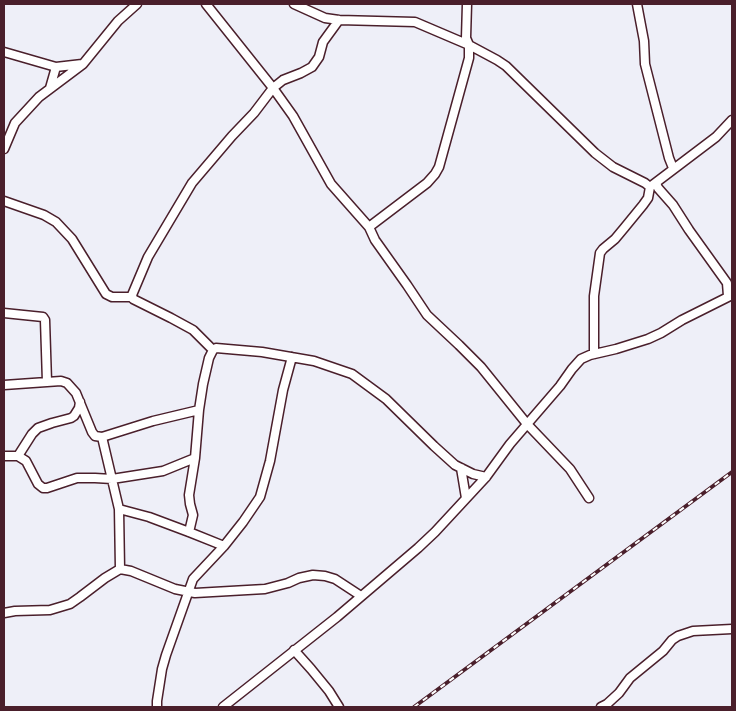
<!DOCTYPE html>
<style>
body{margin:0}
#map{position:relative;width:736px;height:711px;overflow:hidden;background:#eeeff8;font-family:"Gochi Hand",sans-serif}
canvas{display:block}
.frame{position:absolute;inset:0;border:5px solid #4a1f2b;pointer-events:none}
</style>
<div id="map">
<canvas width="736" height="711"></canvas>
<div class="frame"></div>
</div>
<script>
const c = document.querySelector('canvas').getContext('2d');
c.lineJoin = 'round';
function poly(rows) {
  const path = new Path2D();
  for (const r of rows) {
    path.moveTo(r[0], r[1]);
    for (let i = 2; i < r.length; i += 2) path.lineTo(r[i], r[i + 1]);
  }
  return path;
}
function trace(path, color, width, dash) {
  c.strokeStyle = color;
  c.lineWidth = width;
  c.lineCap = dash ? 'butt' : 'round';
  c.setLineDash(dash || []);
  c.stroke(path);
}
const street = poly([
 [206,4,273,88,293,116,331,184,369,227,375,240,407,285,427,315,459,345,481,367,527,424,570,469,589,498],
 [294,4,325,18,339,20,415,22,469,45,497,60,506,66,595,153,613,167,645,183,650,187],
 [637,4,644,41,645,64,669,158,673,168],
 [4,52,56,67,82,64],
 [50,88,56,67],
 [4,149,15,123,39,97,83,64,118,21,137,4],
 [656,183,658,188,673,205,689,230,727,283,728,296],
 [4,201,44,215,56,222,72,239,106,294,112,297,132,297],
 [369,227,427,183,435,174,439,167,469,58,469,45,466,38,467,4],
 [4,313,43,317,45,320,47,382],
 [213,350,193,330,171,318,133,299,132,295,148,257,192,183,232,136,254,113,273,88,283,80,301,73,312,67,319,57,323,42,339,20],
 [213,350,216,348,262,352,314,361,352,374,386,399,434,446,455,465,473,474,486,477],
 [594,354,594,296,600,253,603,249,615,239,625,227,643,205,648,198,650,187,716,137,732,120],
 [4,385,61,381,67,383,76,393,92,432,95,436,102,437,153,421,199,410,203,384,209,358,213,350],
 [102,437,119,509,149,517,189,532,224,546],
 [4,456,18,456,26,461,38,484,43,488,47,488,77,478,95,478,112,479,163,471,195,458,199,410],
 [18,456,32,434,38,428,52,423,71,418,74,416,79,408,80,402],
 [461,468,466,498],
 [119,509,120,569],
 [189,532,193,515,190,504,189,495,195,458],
 [4,613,15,611,50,610,70,604,80,597,105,578,120,569,131,571,175,589,195,593,265,589,288,583,299,578,313,575,325,576,335,579,361,596],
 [294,650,311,669,329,691,339,707],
 [157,707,157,701,162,669,166,655,193,579,224,546,243,522,260,497,270,461,283,390,292,357],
 [223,707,337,617,418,548,435,532,486,477,510,444,560,386,572,369,581,359,590,355,616,349,648,339,661,333,682,320,732,295],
 [601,707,607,704,619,693,630,678,663,651,672,640,678,636,693,631,732,629]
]);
trace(street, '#4a1f2b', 11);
trace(street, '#fff', 8);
const rail = poly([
 [414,707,732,472]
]);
trace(rail, '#4a1f2b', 4);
trace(rail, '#fff', 2, [5.5]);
</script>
